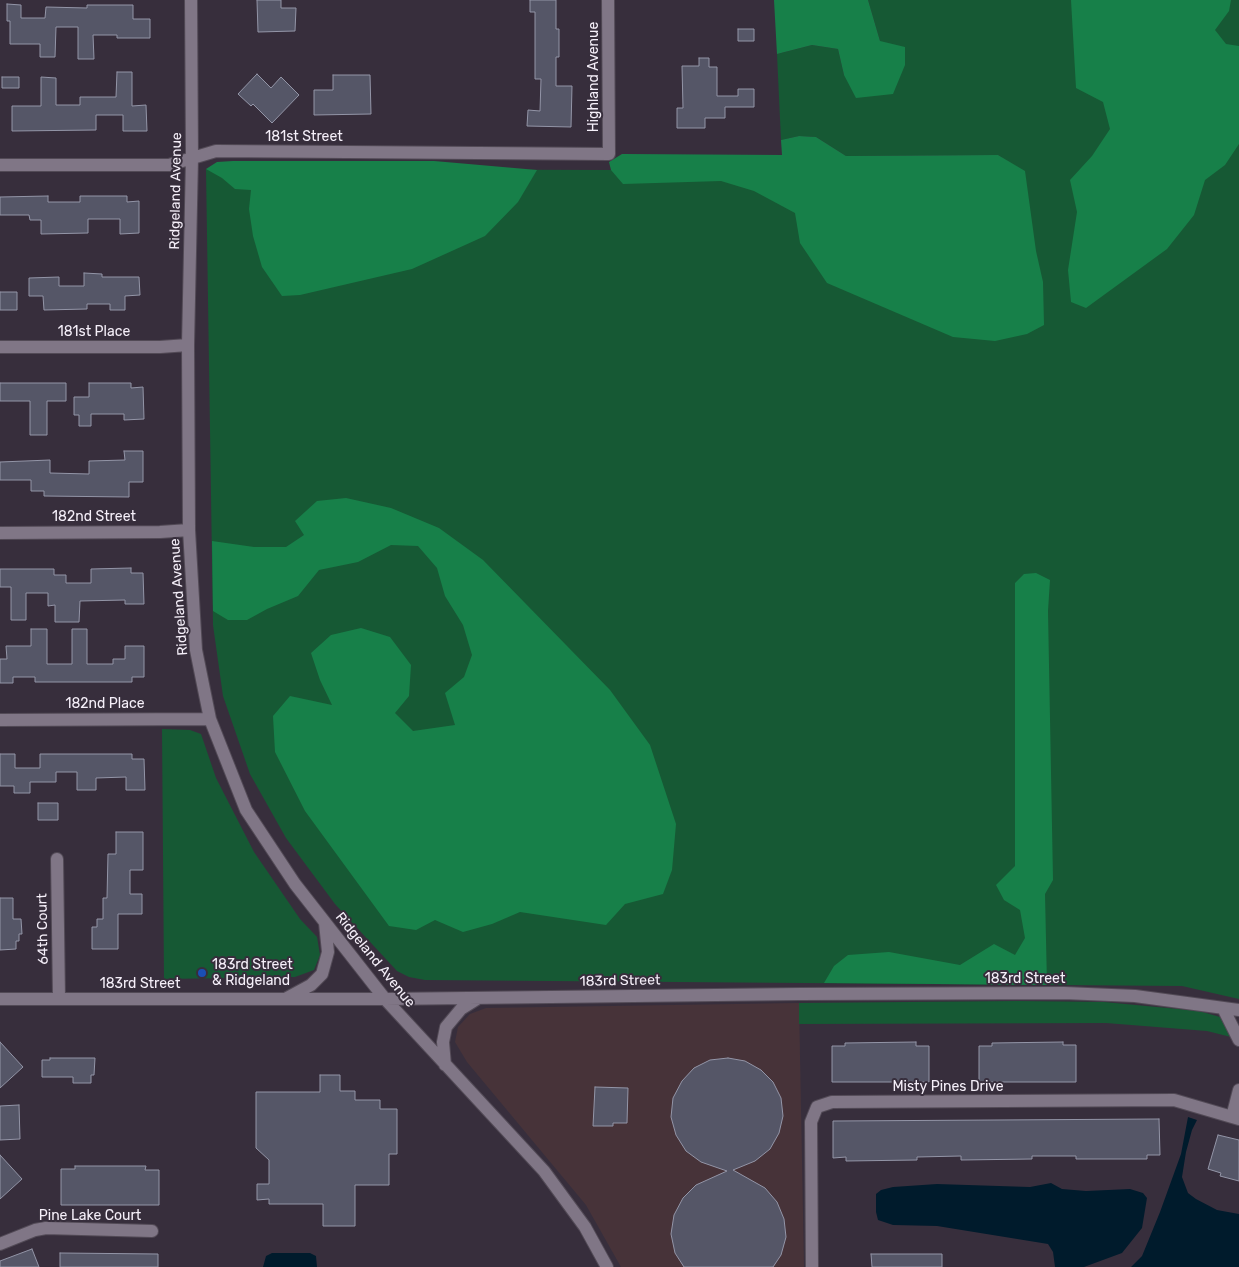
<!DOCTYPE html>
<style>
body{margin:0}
canvas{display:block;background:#372e3c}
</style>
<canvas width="1239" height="1267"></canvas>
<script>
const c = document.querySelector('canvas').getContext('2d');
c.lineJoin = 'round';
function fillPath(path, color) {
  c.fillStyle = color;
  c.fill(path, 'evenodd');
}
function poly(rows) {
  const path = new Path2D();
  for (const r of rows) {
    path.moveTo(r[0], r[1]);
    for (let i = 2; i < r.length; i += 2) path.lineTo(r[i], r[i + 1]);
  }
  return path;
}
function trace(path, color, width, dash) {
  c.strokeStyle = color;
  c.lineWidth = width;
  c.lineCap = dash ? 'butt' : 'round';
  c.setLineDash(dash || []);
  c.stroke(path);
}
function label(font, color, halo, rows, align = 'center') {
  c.font = font + ' Rubik,sans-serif';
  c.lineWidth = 4;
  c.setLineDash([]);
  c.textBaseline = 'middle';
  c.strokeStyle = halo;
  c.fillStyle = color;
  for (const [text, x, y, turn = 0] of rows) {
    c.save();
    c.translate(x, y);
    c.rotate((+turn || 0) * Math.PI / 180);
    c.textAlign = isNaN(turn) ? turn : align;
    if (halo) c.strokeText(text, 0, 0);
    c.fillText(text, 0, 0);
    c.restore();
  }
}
fillPath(poly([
 [799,1003,804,1267,621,1267,586,1205,467,1062,455,1042,458,1027,470,1014,486,1008]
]), '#473339');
fillPath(poly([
 [868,0,1239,0,1239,999,1182,986,425,980,409,977,397,971,335,904,286,838,250,774,223,696,213,625,206,169,1023,171,998,155,846,156,816,137,799,136,781,140,777,54,812,45,838,49,844,75,880,41],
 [162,729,190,730,201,734,216,778,254,852,300,919,317,937,320,955,314,970,295,977,164,979],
 [1018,1001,1104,1002,1199,1011,1220,1017,1226,1026,1231,1037,1207,1031,1106,1023,799,1024,799,1003]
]), '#165934');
fillPath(poly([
 [774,0,868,0,880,41,905,47,905,65,893,94,856,98,844,75,838,49,812,45,777,54],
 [1071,0,1231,0,1229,11,1215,30,1226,44,1239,46,1239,144,1225,165,1205,180,1194,215,1167,249,1086,308,1071,302,1068,270,1077,212,1070,180,1092,156,1110,129,1103,102,1076,88],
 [799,136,816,137,846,156,998,155,1025,171,1036,251,1043,282,1044,325,1027,334,995,341,953,337,827,283,800,243,795,213,754,191,721,181,623,184,611,170,609,162,622,154,782,155,781,140],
 [233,161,434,161,537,170,518,202,485,236,412,269,300,295,282,296,262,267,253,236,249,209,251,190,235,189,222,178,206,169,217,162],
 [346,498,391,508,439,528,483,560,610,690,650,745,676,824,672,870,663,894,625,904,606,925,520,912,492,924,463,932,435,920,416,930,389,926,305,811,275,752,273,716,290,696,332,705,320,680,311,653,331,635,361,628,390,637,411,665,409,696,395,713,413,731,455,725,445,693,464,677,472,655,463,625,445,596,437,568,418,546,391,545,358,562,319,570,298,596,267,609,247,620,228,620,213,611,212,541,254,547,286,547,304,535,295,521,317,501],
 [1036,573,1050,580,1048,611,1053,880,1045,894,1047,985,824,983,834,966,848,955,889,952,960,965,994,944,1015,955,1025,938,1020,910,1004,900,996,885,1015,866,1015,583,1024,574]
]), '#178049');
fillPath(poly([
 [1188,1117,1197,1120,1192,1130,1186,1152,1182,1177,1188,1193,1196,1199,1217,1210,1239,1214,1239,1267,1131,1267,1142,1256,1160,1212,1181,1154],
 [1051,1183,1062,1189,1086,1191,1130,1189,1143,1193,1147,1198,1142,1228,1122,1253,1084,1267,1055,1267,1053,1252,1048,1244,937,1226,893,1225,878,1220,876,1212,876,1194,881,1190,893,1187,937,1184,1030,1187],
 [272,1253,310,1253,316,1256,317,1267,263,1267,266,1256]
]), '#001b2c');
const building = poly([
 [257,0,281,0,281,8,296,8,295,31,258,32,257,0],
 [530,0,556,0,556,29,559,29,559,57,556,57,556,86,572,86,571,127,527,126,528,110,540,111,541,79,535,79,535,12,530,12,530,0],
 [7,4,21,5,21,18,45,18,46,7,87,8,87,5,133,5,133,19,150,19,150,38,117,38,117,35,93,35,94,59,78,59,78,27,56,27,55,57,40,57,40,44,10,44,10,21,7,21,7,4],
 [738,29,754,29,754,41,738,41,738,29],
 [699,58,709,58,709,67,717,67,717,96,738,96,738,89,754,89,754,107,725,107,725,118,705,118,705,128,677,128,677,108,683,108,682,66,699,66,699,58],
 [117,72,132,72,132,106,146,105,147,131,123,131,123,115,96,115,96,130,12,131,12,106,41,106,41,77,56,78,56,105,80,105,80,97,116,97,117,72],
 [257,74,271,88,281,77,299,95,272,123,253,104,251,106,238,94,257,74],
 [333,75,370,75,371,114,314,115,314,90,333,90,333,75],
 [2,77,19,77,19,88,2,88,2,77],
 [48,196,48,202,80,202,80,196,127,196,127,202,139,201,139,233,120,234,120,219,88,219,88,233,41,234,41,220,30,220,29,215,0,215,0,197,48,196],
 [84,273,102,274,102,277,139,277,140,295,125,296,125,310,110,310,110,304,87,304,87,309,44,310,43,296,29,296,29,278,59,277,59,286,84,286,84,273],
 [0,292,17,292,17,310,0,310,0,292],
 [0,383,66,383,66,401,47,401,47,435,30,435,30,401,0,401,0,383],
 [89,383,131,383,131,388,143,387,144,419,124,420,124,414,91,414,91,426,79,426,79,415,74,415,74,397,89,397,89,383],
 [124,451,143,451,143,482,129,482,129,497,44,496,44,491,31,491,31,480,0,480,0,462,50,460,50,473,89,474,89,461,125,460,124,451],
 [131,568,131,573,143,573,144,604,125,604,125,600,80,601,79,622,55,622,55,605,48,606,48,593,26,593,26,620,11,620,11,587,0,587,0,569,54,569,54,575,66,575,66,583,91,583,91,569,131,568],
 [31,629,47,629,47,664,72,664,72,629,87,629,87,664,113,664,113,659,125,659,125,646,144,646,144,677,132,677,132,682,35,682,35,677,13,677,13,683,0,683,0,659,7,659,6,646,31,646,31,629],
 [0,754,15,754,15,768,40,768,40,754,132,754,132,759,144,759,145,790,126,790,126,777,96,778,96,790,77,790,77,772,56,772,56,782,30,782,30,793,14,793,14,786,0,786,0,754],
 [38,803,58,803,58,820,38,820,38,803],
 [116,832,143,832,143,870,130,870,130,894,142,894,142,914,118,914,118,949,92,949,92,927,97,927,97,919,103,919,103,898,107,898,108,854,116,854,116,832],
 [0,898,13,898,13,919,21,919,22,934,19,934,19,941,16,941,16,949,0,950,0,898],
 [0,1042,23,1067,0,1088,0,1042],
 [916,1042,916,1046,929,1046,929,1082,832,1082,832,1046,845,1046,845,1043,916,1042],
 [1063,1042,1063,1045,1076,1045,1076,1082,979,1082,979,1046,992,1046,992,1043,1063,1042],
 [50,1058,95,1058,94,1075,91,1075,91,1083,73,1083,73,1077,42,1077,42,1060,50,1060,50,1058],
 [728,1058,745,1061,761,1070,773,1082,781,1098,783,1116,779,1133,770,1149,755,1161,733,1170,765,1188,777,1202,784,1219,786,1237,781,1255,773,1267,684,1267,675,1253,671,1234,674,1215,683,1198,696,1185,727,1171,701,1162,686,1151,676,1135,671,1117,673,1098,682,1081,694,1068,710,1060,728,1058],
 [320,1075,340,1075,340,1091,355,1091,355,1100,380,1100,380,1109,397,1109,397,1154,389,1154,389,1185,355,1185,355,1226,323,1226,323,1204,269,1204,269,1199,257,1200,257,1184,269,1184,269,1160,256,1148,256,1092,320,1092,320,1075],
 [595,1087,628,1088,627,1123,613,1123,613,1126,593,1126,595,1087],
 [19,1105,20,1139,0,1140,0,1106,19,1105],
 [1159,1119,1160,1155,1147,1155,1147,1159,1076,1159,1076,1156,1032,1156,1032,1159,961,1160,961,1156,917,1157,917,1160,846,1161,846,1157,833,1158,833,1121,1159,1119],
 [1218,1135,1239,1140,1239,1181,1220,1176,1221,1173,1208,1169,1218,1135],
 [0,1155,22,1179,0,1199,0,1155],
 [75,1166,146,1166,145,1170,159,1170,159,1205,61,1205,61,1169,75,1169,75,1166],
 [32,1249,39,1267,0,1267,0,1261,32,1249],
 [60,1253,158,1254,158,1267,60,1267,60,1253],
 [871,1254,942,1254,942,1267,872,1267,871,1254]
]);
fillPath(building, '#555667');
trace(building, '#9395a7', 1);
const minor = poly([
 [191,0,192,158,188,345,189,530,196,650,210,719,246,810,295,884,385,999,544,1171,585,1227,607,1267],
 [0,165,169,165,216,151,609,154,608,0],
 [0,347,160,347,188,345],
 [0,533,160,532,189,530],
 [0,720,210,719],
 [57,859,59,998],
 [287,998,311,985,322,974,328,952,325,923],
 [0,999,385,999,799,994,1064,993,1135,996,1239,1010],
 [1223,1008,1239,1040],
 [445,1065,443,1042,446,1027,461,1009,477,999],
 [1232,1117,1239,1090],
 [0,1244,35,1230,46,1228,152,1231],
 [812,1267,811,1122,817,1107,832,1102,1174,1100,1239,1119]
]);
trace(minor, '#524a56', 14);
trace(minor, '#807686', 12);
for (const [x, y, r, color] of [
 [202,973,5,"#1a4fb4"]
]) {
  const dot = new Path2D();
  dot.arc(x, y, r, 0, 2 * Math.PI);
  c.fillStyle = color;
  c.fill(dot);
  trace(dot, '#372e3c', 2);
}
label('14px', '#f5eff9', '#372e3c', [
 ["Highland Avenue",594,77,-90],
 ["181st Street",304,137],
 ["Ridgeland Avenue",176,191,-89],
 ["181st Place",94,332],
 ["182nd Street",94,517],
 ["Ridgeland Avenue",179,597,-94],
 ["182nd Place",105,704],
 ["64th Court",43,929,-91],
 ["Ridgeland Avenue",375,960,51],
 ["183rd Street",1025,979],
 ["183rd Street",620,981,-1],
 ["183rd Street",140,984],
 ["Misty Pines Drive",948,1087],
 ["Pine Lake Court",90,1216]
]);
label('14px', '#f5eff9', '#372e3c', [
 ["183rd Street",212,965],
 ["& Ridgeland",212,981]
], 'left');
</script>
